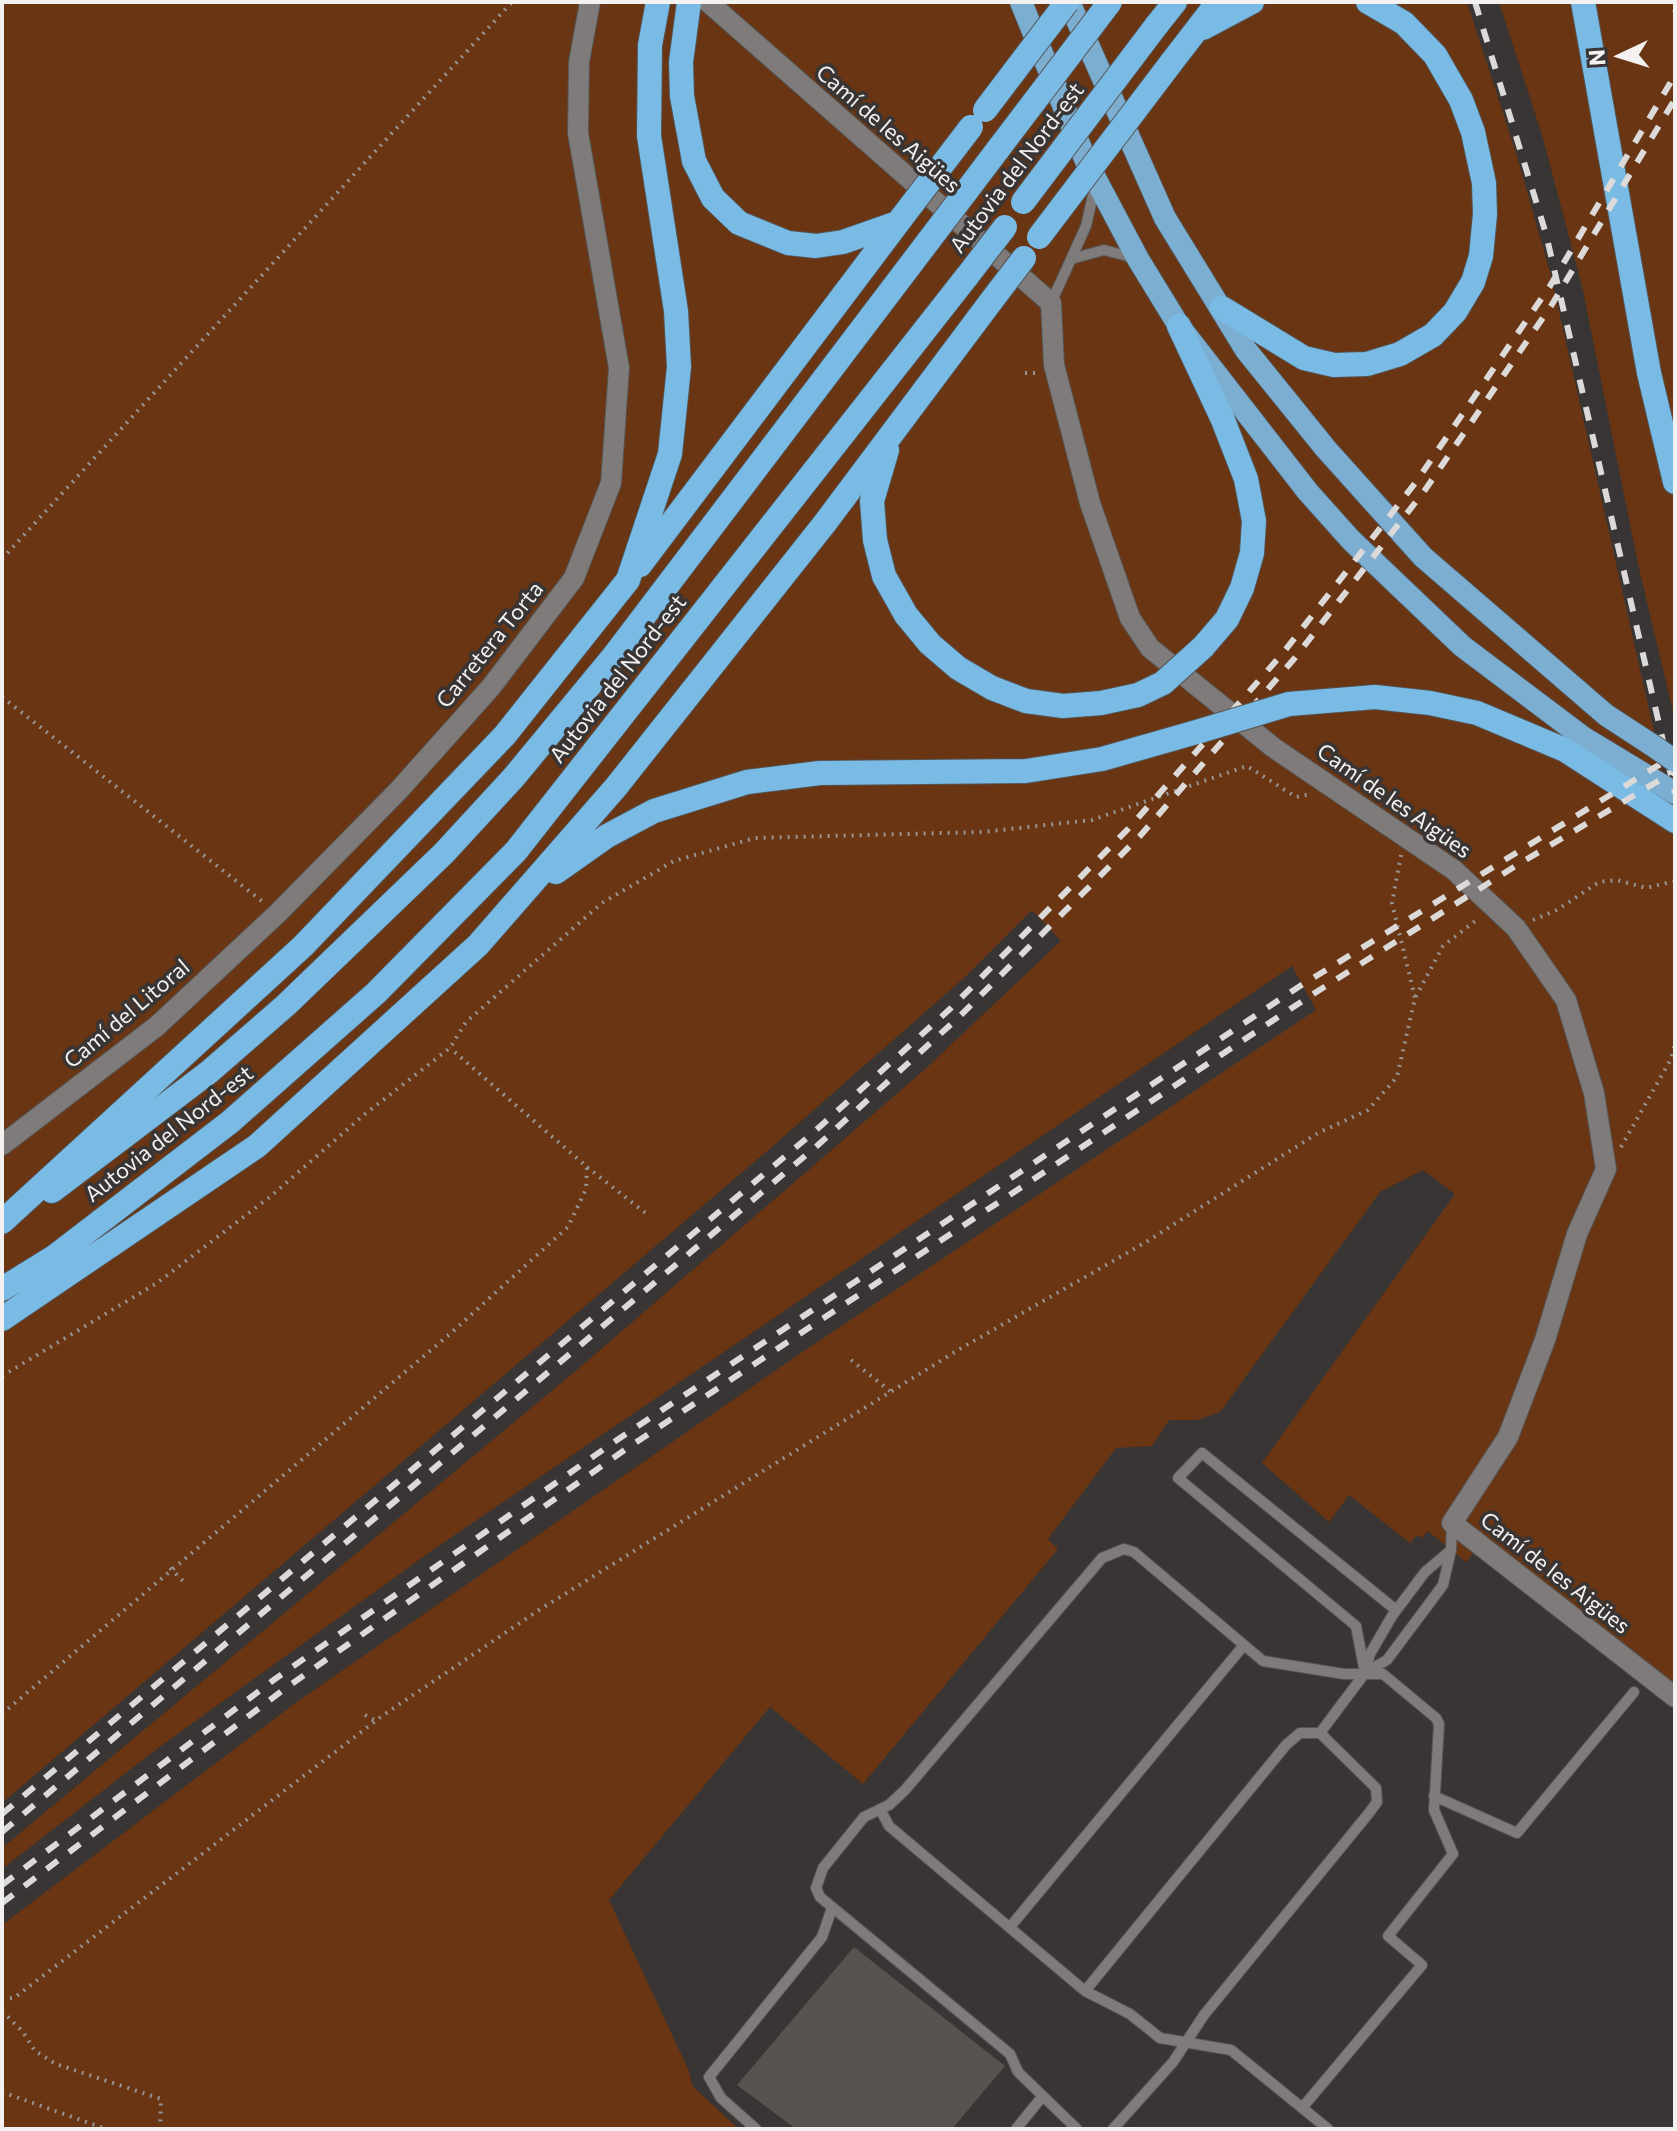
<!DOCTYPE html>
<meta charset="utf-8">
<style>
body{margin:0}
#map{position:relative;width:1677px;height:2131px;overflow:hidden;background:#383534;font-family:Commissioner,sans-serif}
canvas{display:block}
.frame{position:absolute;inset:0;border:4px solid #f4f2f1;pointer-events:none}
.north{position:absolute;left:1581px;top:16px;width:80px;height:80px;-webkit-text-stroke:6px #383534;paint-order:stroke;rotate:266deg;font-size:22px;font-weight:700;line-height:32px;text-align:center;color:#f4f2f1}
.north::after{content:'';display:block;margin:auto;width:28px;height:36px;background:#f4f2f1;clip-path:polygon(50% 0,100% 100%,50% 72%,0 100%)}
</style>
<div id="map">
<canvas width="1677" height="2131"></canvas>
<div class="frame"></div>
<div class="north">N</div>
</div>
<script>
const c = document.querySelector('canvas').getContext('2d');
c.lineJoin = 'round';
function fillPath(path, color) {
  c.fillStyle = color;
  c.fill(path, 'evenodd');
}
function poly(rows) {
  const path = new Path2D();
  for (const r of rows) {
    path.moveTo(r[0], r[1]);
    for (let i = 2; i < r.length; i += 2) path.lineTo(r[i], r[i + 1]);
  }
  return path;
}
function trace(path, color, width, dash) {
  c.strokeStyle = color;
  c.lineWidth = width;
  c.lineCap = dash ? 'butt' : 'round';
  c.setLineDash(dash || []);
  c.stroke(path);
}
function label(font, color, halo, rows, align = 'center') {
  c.font = font + ' Commissioner,sans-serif';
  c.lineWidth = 7;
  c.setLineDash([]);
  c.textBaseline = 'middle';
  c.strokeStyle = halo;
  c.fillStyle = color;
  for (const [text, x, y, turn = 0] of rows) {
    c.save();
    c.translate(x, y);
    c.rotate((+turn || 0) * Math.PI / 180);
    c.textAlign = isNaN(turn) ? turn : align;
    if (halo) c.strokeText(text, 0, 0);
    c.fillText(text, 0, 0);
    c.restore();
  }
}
fillPath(poly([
 [2,2,1467,2,1516,153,1551,276,1675,824,1675,1705,1479,1546,1466,1562,1428,1531,1422,1538,1417,1535,1410,1543,1349,1495,1329,1522,1262,1463,1455,1194,1423,1170,1380,1192,1220,1412,1197,1420,1169,1420,1152,1446,1116,1448,1048,1539,1058,1549,863,1784,770,1707,609,1900,689,2071,693,2087,739,2129,2,2129,2,1925,294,1704,795,1357,1316,1010,1292,966,437,1547,158,1748,2,1869,2,1848,578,1369,923,1071,1061,941,1032,910,964,978,766,1152,2,1803],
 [1499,2,1675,2,1675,720,1638,564,1582,286,1542,135]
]), '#693512');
fillPath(poly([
 [854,1947,1005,2066,952,2129,796,2129,737,2085]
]), '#565351');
const service = poly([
 [1071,259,1104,250,1135,258],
 [1051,303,1086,226,1095,186],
 [1366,1672,1387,1660,1443,1585,1451,1550,1452,1524],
 [1365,1673,1356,1626,1178,1478,1202,1453,1396,1610],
 [1320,1733,1365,1673,1370,1654,1392,1616,1425,1572,1451,1550],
 [1434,1796,1517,1833,1634,1692],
 [880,1809,889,1826,1085,1991,1130,2014,1160,2038,1231,2050,1328,2129],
 [1010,1927,1244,1645],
 [1085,1991,1286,1745,1300,1733,1320,1733,1376,1788,1377,1802,1369,1813,1204,2015,1173,2062,1113,2129],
 [756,2129,721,2098,709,2077,822,1937,832,1908],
 [1016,2129,1042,2097],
 [1077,2129,1018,2072,1010,2054,820,1897,816,1888,823,1868,864,1817,889,1805,905,1790,1102,1558,1124,1549,1134,1552,1263,1661,1344,1674,1383,1674,1436,1718,1439,1724,1434,1810,1453,1854,1388,1936,1422,1965,1302,2108]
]);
const minor = poly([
 [708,2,1051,303,1054,365,1090,503,1130,618,1150,648,1274,748,1454,870,1516,928,1566,1000,1594,1093,1606,1169,1577,1234,1545,1340,1508,1437,1452,1523,1675,1697],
 [2,1145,157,1026,278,913,399,790,491,687,574,578,611,483,619,368,578,133,579,62,590,2]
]);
const trunk = poly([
 [1021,2,1086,161,1138,259,1179,326,1308,492,1351,540,1462,646,1584,738,1675,793],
 [1069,2,1165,218,1246,350,1326,449,1423,557,1606,715,1652,745]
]);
const motorway = poly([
 [689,2,681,62,682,96,694,161,713,198,739,223,788,243,816,246,843,242,897,223],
 [1583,2,1649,373,1675,482],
 [1156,26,1175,2],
 [1203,28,1252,2],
 [1171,63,1218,2],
 [965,193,999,148],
 [1222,308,1304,358,1334,365,1367,364,1400,354,1433,335,1455,312,1473,282,1481,256,1485,214,1484,183,1473,132,1461,100,1435,55,1404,23,1368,2],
 [1179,326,1223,420,1246,479,1254,521,1252,553,1242,588,1227,619,1203,647],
 [887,450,872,501,875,540,884,576,906,615,930,644,958,668,992,688,1026,701,1063,706,1101,703,1138,695,1163,683],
 [640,565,903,216],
 [1289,704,1375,697,1430,703,1477,713,1565,750,1675,821],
 [556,872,607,836,654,811,747,782,820,773,1026,771,1102,759,1200,731],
 [52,1191,209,1072,286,1005,444,853,514,777,613,657,930,239],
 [2,1222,303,946,505,735,628,580,670,454,679,367,676,311,649,136,650,45,658,2],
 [2,1289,54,1257,230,1122,376,993,516,851,968,275],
 [2,1319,257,1146,478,945,616,787,825,523,992,300]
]);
trace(service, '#565453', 12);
trace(minor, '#565453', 22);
trace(trunk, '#565453', 24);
trace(motorway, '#565453', 26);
trace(poly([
 [1673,2,1675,15],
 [1025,373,1037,373],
 [2,559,512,2],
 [2,697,263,902],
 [1401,855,1392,903,1415,998],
 [1533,920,1557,910,1599,882,1617,880,1646,888,1675,881],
 [1621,1147,1671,1059,1675,1043],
 [587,1167,648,1215],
 [851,1360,890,1391],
 [2,1376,157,1283,271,1196,365,1114,450,1048,466,1022,602,903,674,861,755,838,982,832,1092,820,1247,766,1296,797,1311,794],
 [170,1568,185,1583],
 [2,1714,451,1333,568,1227,586,1189,587,1167,450,1048],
 [365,1715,376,1721],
 [2,1999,14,1998,382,1716,539,1610,958,1350,1146,1242,1318,1133,1368,1110,1397,1077,1415,998,1443,946,1479,918],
 [2,2011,23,2032,35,2051,56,2064,161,2099,160,2129],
 [2,2092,106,2129]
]), '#979493', 4, [2, 6]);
trace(service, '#7e7b7a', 10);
trace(minor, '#7e7b7a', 20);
trace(trunk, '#7baed0', 22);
trace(motorway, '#7abbe6', 24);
trace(poly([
 [1475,2,1546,234,1675,793],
 [2,1814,814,1132,951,1008,1130,827,1283,653,1416,482,1550,286,1675,75],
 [2,1832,818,1145,959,1017,1140,836,1294,659,1425,490,1551,306,1675,99],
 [2,1885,275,1679,617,1440,1300,986,1675,755],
 [2,1903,283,1690,626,1449,1310,996,1517,865,1675,771]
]), '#dcdad9', 6, [14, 14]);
const trunkBridge = poly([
 [1652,745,1675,761]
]);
const motorwayBridge = poly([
 [985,110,1067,2],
 [999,148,1110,2],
 [1023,202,1156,26],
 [903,216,971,127],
 [1039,237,1171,63],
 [930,239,965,193],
 [968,275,1005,227],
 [992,300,1024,258],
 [1163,683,1203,647],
 [1200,731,1289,704]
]);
trace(trunkBridge, '#565453', 24, []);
trace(motorwayBridge, '#565453', 26, []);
trace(trunkBridge, '#7baed0', 22);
trace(motorwayBridge, '#7abbe6', 24);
label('22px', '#f4f2f1', '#383534', [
 ["Camí de les Aigües",888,129,41],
 ["Autovia del Nord-est",1017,168,-53],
 ["Carretera Torta",490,645,-51],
 ["Autovia del Nord-est",618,679,-52],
 ["Camí de les Aigües",1394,801,35],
 ["Camí del Litoral",127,1014,-40],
 ["Autovia del Nord-est",169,1134,-38],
 ["Camí de les Aigües",1555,1573,38]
]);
</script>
